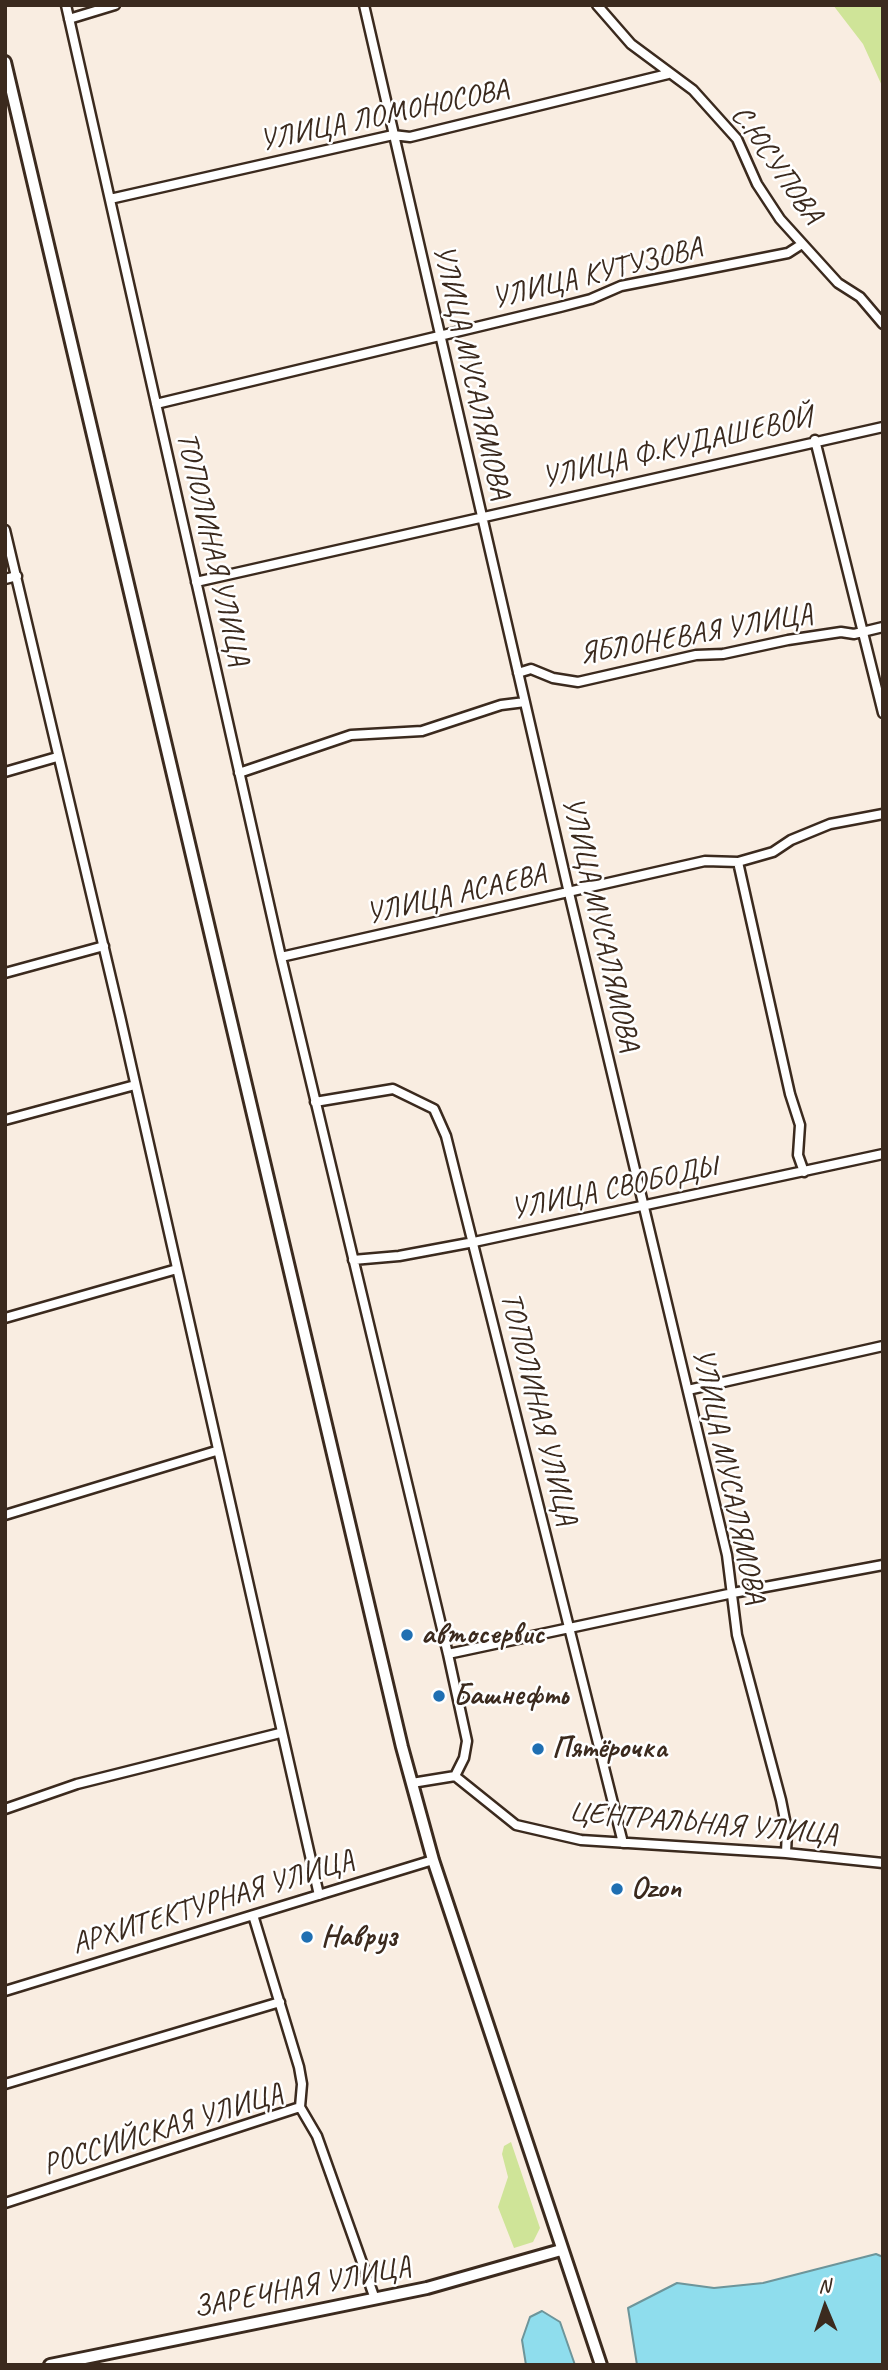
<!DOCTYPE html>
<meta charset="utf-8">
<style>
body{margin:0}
#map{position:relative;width:888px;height:2370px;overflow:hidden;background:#f9ede1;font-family:Caveat,sans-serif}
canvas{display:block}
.frame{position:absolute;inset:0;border:7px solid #3b2a1e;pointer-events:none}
.north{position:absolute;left:790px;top:2272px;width:70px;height:70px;-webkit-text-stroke:5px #fff;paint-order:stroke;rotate:358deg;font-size:19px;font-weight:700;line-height:28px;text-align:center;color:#3b2a1e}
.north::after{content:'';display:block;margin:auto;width:24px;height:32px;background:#3b2a1e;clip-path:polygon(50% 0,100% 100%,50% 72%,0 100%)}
</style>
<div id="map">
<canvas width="888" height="2370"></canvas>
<div class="frame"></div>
<div class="north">N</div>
</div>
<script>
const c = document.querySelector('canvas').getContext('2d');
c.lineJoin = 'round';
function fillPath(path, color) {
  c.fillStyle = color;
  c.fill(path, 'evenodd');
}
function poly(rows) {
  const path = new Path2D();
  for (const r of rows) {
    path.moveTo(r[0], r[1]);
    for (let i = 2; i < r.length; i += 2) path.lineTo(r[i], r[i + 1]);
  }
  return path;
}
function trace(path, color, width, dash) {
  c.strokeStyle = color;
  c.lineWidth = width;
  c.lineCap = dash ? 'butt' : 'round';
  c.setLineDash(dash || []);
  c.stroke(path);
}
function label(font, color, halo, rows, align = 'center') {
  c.font = font + ' Caveat,sans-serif';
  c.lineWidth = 5;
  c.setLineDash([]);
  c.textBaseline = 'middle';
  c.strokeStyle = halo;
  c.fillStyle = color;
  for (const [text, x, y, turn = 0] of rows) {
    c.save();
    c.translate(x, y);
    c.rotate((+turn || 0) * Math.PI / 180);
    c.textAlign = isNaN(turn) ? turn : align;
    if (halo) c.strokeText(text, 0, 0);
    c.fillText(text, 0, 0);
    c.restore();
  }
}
fillPath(poly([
 [833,5,883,5,883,88,863,44],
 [511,2142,540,2228,533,2242,514,2248,498,2207,508,2177,502,2154,504,2146]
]), '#cfe498');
const water = poly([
 [876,2254,883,2257,883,2365,637,2365,628,2308,677,2283,714,2288,763,2283,876,2254],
 [542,2311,560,2322,575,2365,526,2365,522,2340,530,2317,542,2311]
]);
fillPath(water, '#8fdded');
trace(water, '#6d959a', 2);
const street = poly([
 [66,5,281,957,448,1654],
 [364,5,569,893,727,1555,737,1635,781,1800,787,1830,786,1853],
 [597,5,631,44,693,90,737,139,757,184,780,219,838,283,860,297,883,324],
 [69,19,115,5],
 [110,199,393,135,410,137,668,74],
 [156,404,560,307,591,299,621,286,788,253,802,244],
 [815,440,883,713],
 [5,530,120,1016,319,1895],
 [5,579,17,576],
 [196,582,883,427],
 [518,673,531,669,553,678,578,682,696,655,723,654,788,640,841,632,854,634,883,627],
 [5,772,57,757],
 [239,773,351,735,422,731,501,705,525,702],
 [738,862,790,1094,800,1125,798,1155,804,1172],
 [281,957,705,861,738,862,773,852,791,840,830,824,883,814],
 [5,973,104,946],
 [315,1102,393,1089,434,1109,446,1136,623,1843],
 [5,1120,135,1085],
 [353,1260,399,1256,474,1242,883,1154],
 [5,1318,177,1269],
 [688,1390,883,1346],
 [5,1515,216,1451],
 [455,1776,464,1758,467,1741,448,1654,733,1593,883,1565],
 [412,1783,455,1776,516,1825,581,1840,786,1853,883,1863],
 [5,1809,77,1784,280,1733],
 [253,1915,299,2067,302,2084,300,2107],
 [5,1991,433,1860],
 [5,2084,280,2002],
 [300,2107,317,2136,375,2299],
 [5,2203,300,2107]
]);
const secondary = poly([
 [5,62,402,1747,433,1860,601,2365],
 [50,2365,427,2288,561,2250]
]);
trace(street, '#3b2a1e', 13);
trace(secondary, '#3b2a1e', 16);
trace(street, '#fff', 8);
trace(secondary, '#fff', 10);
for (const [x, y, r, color] of [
 [407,1635,7,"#1f6fb2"],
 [439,1696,7,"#1f6fb2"],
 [538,1749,7,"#1f6fb2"],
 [617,1889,7,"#1f6fb2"],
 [307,1937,7,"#1f6fb2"]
]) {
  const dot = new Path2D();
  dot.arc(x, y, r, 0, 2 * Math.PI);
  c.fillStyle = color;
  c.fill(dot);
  trace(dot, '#fff', 2.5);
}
label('30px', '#3b2a1e', '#fff', [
 ["УЛИЦА ЛОМОНОСОВА",384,116,-12],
 ["С.ЮСУПОВА",776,165,55],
 ["УЛИЦА КУТУЗОВА",597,274,-14],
 ["УЛИЦА МУСАЛЯМОВА",471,372,77],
 ["УЛИЦА Ф.КУДАШЕВОЙ",677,448,-13],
 ["ТОПОЛИНАЯ УЛИЦА",212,549,77],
 ["ЯБЛОНЕВАЯ УЛИЦА",696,635,-10],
 ["УЛИЦА АСАЕВА",456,895,-13],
 ["УЛИЦА МУСАЛЯМОВА",600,924,77],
 ["УЛИЦА СВОБОДЫ",614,1189,-12],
 ["ТОПОЛИНАЯ УЛИЦА",538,1409,76],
 ["УЛИЦА МУСАЛЯМОВА",728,1476,78],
 ["ЦЕНТРАЛЬНАЯ УЛИЦА",703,1824,5],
 ["АРХИТЕКТУРНАЯ УЛИЦА",213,1903,-17],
 ["РОССИЙСКАЯ УЛИЦА",163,2130,-17],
 ["ЗАРЕЧНАЯ УЛИЦА",302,2288,-11]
]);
label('bold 30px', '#3b2a1e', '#fff', [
 ["автосервис",421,1635],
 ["Башнефть",453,1696],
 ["Пятёрочка",552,1749],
 ["Ozon",631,1889],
 ["Навруз",321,1937]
], 'left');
</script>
